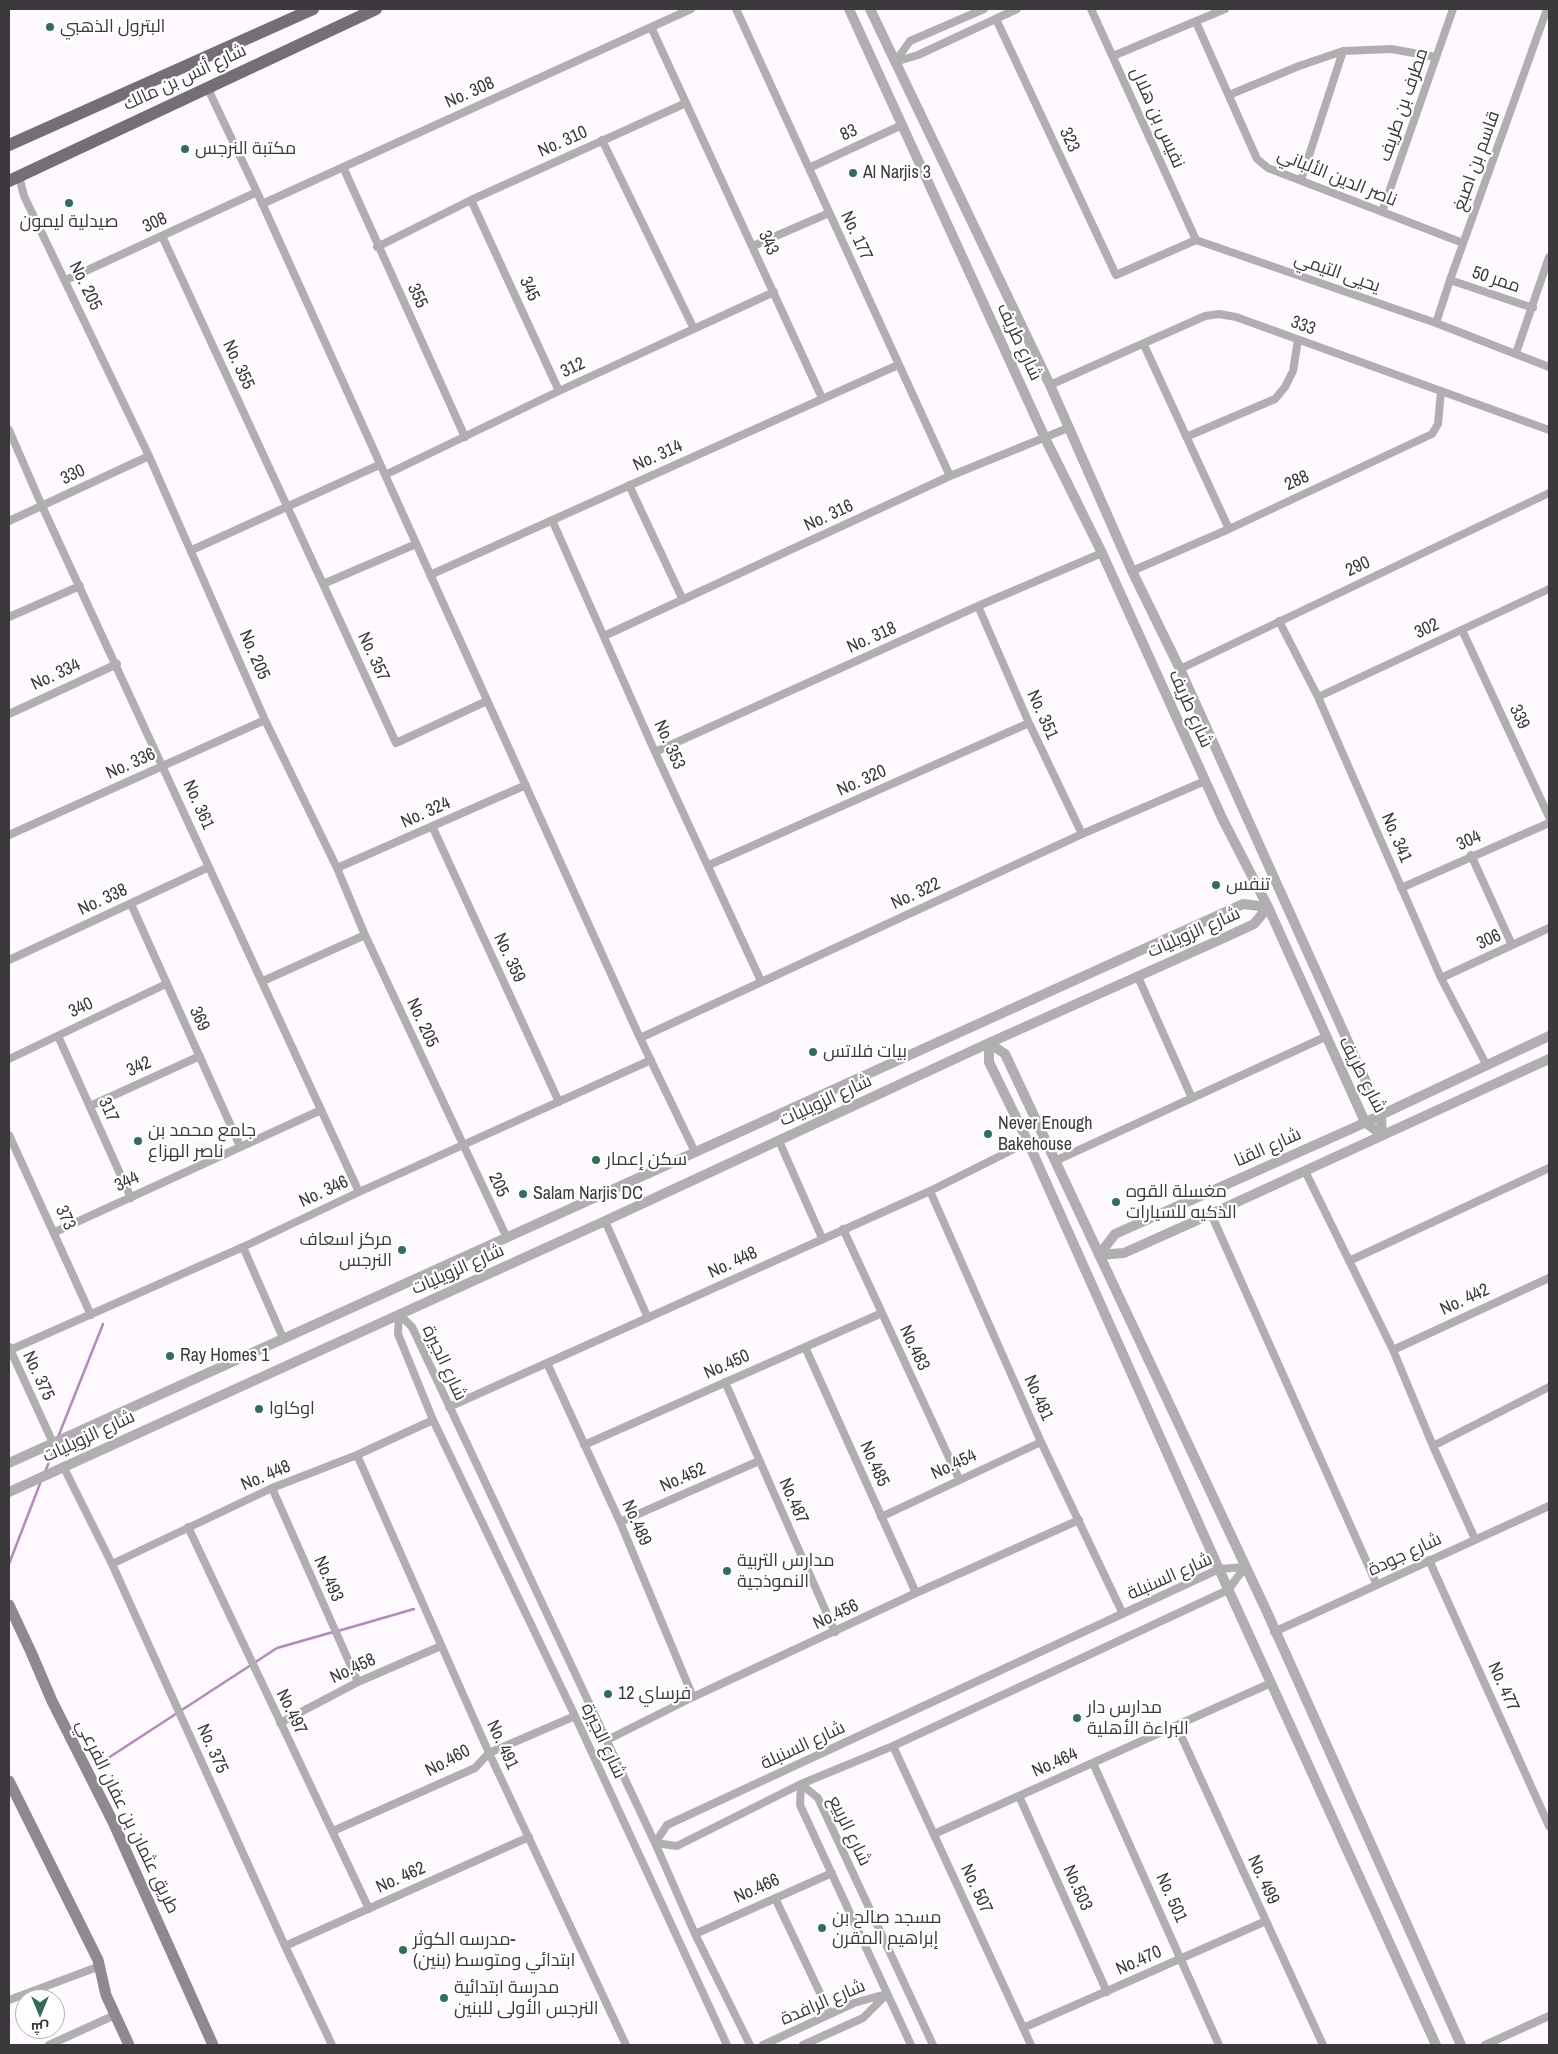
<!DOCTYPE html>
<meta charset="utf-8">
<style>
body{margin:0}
#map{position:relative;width:1558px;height:2054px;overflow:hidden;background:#fef9ff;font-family:"Archivo Narrow",Cairo,sans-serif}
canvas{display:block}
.frame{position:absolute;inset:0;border:10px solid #3c393d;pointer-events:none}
.north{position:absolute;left:15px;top:1989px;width:50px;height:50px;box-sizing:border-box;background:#fff;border:1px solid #b1b0b1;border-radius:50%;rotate:180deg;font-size:14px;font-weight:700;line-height:20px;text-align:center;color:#3c393d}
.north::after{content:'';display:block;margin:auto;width:18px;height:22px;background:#306e5b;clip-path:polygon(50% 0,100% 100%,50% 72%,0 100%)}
</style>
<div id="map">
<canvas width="1558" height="2054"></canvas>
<div class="frame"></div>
<div class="north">ش</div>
</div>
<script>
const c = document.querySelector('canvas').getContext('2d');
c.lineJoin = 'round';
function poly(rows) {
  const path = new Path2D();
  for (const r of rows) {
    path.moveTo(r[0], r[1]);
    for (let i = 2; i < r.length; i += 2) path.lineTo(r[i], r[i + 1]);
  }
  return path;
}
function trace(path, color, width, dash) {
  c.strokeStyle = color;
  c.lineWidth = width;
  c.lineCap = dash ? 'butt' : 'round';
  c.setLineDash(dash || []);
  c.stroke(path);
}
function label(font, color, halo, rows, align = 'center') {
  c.font = font + ' "Archivo Narrow",Cairo,sans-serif';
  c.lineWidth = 4.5;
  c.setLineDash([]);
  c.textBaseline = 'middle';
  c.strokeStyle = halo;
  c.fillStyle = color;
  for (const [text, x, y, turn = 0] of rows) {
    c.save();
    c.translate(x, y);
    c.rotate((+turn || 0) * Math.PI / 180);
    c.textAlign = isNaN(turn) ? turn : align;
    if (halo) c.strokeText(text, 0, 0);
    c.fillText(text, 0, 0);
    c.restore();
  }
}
trace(poly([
 [58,1437,103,1324],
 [45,1472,55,1447],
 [9,1564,41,1481],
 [338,1631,414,1609],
 [102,1762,277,1648,333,1632]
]), '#b787c2', 2.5);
trace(poly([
 [736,9,950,476],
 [984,9,910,41,895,62,918,55,1017,9],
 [1091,9,1196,240],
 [996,19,1116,275,1196,240,1436,323,1549,367],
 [1196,22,1257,159,1268,168,1463,243],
 [1113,56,1225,9],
 [207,87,257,192,640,1038,695,1152],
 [1229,95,1299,66,1343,51,1391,49,1436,57],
 [686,103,822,398],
 [602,140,694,329],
 [343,167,465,437],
 [809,168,902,125],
 [19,176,24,196,149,456,265,720,337,868,365,935,507,1238],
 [1301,180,1343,51],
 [471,200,559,391],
 [262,204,691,9],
 [1382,212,1453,9],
 [162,236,323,584],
 [753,246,829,213],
 [377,247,471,200,686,103,651,27],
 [66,280,257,192],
 [1450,280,1533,308],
 [1436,323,1450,280,1547,9],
 [1144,345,1229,529],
 [1516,353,1549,257],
 [1050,385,1205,316,1219,314,1236,317,1549,430],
 [9,430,42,506,359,1192],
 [1186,437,1275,399,1285,387,1293,371,1298,340],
 [385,475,559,391,774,292],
 [629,485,683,600],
 [552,520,655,752,761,981],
 [9,521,149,456],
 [416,544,323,584,396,743,487,701],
 [192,550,379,465],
 [1132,571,1229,529,1432,434,1438,424,1441,391],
 [430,575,898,365],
 [978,606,1029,723,1082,834],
 [9,617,80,586],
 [1279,621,1318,697,1441,978,1487,1066],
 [1462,630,1549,817],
 [604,636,950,476,1068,428],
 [1180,669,1549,493],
 [1318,697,1549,589],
 [9,714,117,664],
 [655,752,978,606,1102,553],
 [432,826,559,1102],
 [9,835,265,720],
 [1471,855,1512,945],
 [709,865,1029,723],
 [337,868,526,785],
 [1401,888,1549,823],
 [131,904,240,1146],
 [9,960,209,867],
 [1138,977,1192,1098],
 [1441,978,1549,928],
 [263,981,365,935],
 [58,1036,131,1198],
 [640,1038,1082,834,1205,781],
 [9,1059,166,984],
 [90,1106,200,1056],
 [9,1135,91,1315],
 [779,1141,822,1238],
 [1055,1161,1325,1037],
 [1305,1171,1393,1350,1433,1446,1475,1539],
 [930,1191,1041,1442,1123,1614],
 [1211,1214,1377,1585],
 [605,1221,648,1318],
 [843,1229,959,1479],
 [55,1232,321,1110],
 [243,1247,283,1338],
 [1349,1261,1549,1168],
 [399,1314,412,1327,655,1843,695,1934,750,2045],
 [399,1314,398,1334,433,1420,575,1716,727,2045],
 [9,1347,54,1445],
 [805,1347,916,1593],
 [10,1350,243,1247,359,1192,651,1060],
 [1393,1350,1549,1278],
 [547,1363,620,1522,693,1697],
 [725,1382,835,1632],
 [449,1407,930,1191,1028,1142],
 [584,1445,882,1313],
 [1433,1446,1549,1387],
 [357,1455,489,1753,626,2045],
 [63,1466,112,1564,285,1946,332,2045],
 [272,1488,358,1682],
 [881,1517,1041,1442],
 [620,1522,759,1461],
 [188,1527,369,1909],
 [1429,1560,1549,1826],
 [112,1564,272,1488,357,1455,433,1420],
 [1245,1567,1228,1590,893,1746,801,1784,677,1846,655,1843,667,1825,1219,1569,1245,1567],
 [1274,1632,1549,1506],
 [280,1723,358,1682,441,1646],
 [1177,1727,1323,2045],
 [607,1740,693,1697,916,1593,1079,1520],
 [893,1746,1031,2045],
 [1093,1763,1219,2045],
 [801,1784,818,1798,933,2045],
 [801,1784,800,1805,911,2045],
 [1019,1796,1107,1992],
 [333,1831,475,1768,489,1753,575,1716],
 [934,1834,1271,1683],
 [775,1898,830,2014],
 [695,1934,832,1873],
 [285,1946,529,1837],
 [9,2000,100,1966],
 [1023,2028,1266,1921],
 [49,2045,115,2015],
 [763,2045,854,2003,886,1994],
 [803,2045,863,2018,885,1996],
 [1485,2045,1549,2016]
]), '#b1aeb2', 8);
trace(poly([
 [849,9,1045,438,1102,553,1222,818,1268,907,1365,1122,1382,1135],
 [870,9,1050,385,1132,571,1180,669,1381,1115,1382,1135],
 [989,1043,1005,1054,1267,1612,1461,2045],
 [989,1043,989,1062,1028,1142,1219,1569,1436,2045],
 [1099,1255,1115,1234,1351,1129,1549,1036],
 [1099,1255,1124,1253,1211,1214,1549,1059],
 [9,1463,1243,904,1268,907],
 [9,1492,605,1221,989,1043,1226,937,1254,924,1268,907]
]), '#b1aeb2', 10);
trace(poly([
 [9,1605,31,1652,52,1701,113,1822,213,2045],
 [9,1781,98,1960,106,1995,129,2045]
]), '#8e898f', 11);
trace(poly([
 [9,145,313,9],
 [9,181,376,9]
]), '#756e76', 12);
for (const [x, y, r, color] of [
 [50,27,5,"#306e5b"],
 [185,149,5,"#306e5b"],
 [853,173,5,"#306e5b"],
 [69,203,5,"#306e5b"],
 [1216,885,5,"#306e5b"],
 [813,1052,5,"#306e5b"],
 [988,1134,5,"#306e5b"],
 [138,1141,5,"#306e5b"],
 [596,1160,5,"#306e5b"],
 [523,1194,5,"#306e5b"],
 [1116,1202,5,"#306e5b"],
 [402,1250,5,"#306e5b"],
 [170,1356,5,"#306e5b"],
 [259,1409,5,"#306e5b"],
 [727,1571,5,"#306e5b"],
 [608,1694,5,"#306e5b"],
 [1077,1718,5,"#306e5b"],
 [822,1928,5,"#306e5b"],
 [403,1950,5,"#306e5b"],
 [444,1998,5,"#306e5b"]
]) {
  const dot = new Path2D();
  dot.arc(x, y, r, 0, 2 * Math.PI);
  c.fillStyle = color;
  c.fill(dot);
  trace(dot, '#fff', 2);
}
label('18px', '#3c393d', '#fff', [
 ["البترول الذهبي",60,27],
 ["مكتبة النرجس",195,149],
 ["Al Narjis 3",863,173],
 ["صيدلية ليمون",69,222,"center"],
 ["تنفس",1226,885],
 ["بيات فلاتس",823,1052],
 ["Never Enough",998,1124],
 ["Bakehouse",998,1145],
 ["جامع محمد بن",148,1131],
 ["ناصر الهزاع",148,1152],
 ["سكن إعمار",606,1160],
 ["مغسلة القوه",1126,1192],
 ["الذكيه للسيارات",1126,1213],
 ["Salam Narjis DC",533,1194],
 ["مركز اسعاف",392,1240,"right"],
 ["النرجس",392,1261,"right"],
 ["Ray Homes 1",180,1356],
 ["اوكاوا",269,1409],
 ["مدارس التربية",737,1561],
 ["النموذجية",737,1582],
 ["فرساي 12",618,1694],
 ["مدارس دار",1087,1708],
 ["البراءة الأهلية",1087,1729],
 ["مسجد صالح بن",832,1918],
 ["إبراهيم المقرن",832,1939],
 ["مدرسه الكوثر-",413,1940],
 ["ابتدائي ومتوسط (بنين)",413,1961],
 ["مدرسة ابتدائية",454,1988],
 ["النرجس الأولى للبنين",454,2009]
], 'left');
label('18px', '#3c393d', '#fff', [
 ["شارع أنس بن مالك",185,78,-25],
 ["No. 308",470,93,-24],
 ["مطرف بن طريف",1404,105,-71],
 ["نفيس بن هلال",1157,118,66],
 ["83",849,133,-25],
 ["323",1069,140,65],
 ["No. 310",563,142,-24],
 ["قاسم بن اصبغ",1477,161,-70],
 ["ناصر الدين الألباني",1337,178,22],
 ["308",155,223,-25],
 ["No. 177",856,236,65],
 ["343",768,243,65],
 ["يحيى التيمي",1337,273,19],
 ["ممر 50",1496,280,18],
 ["No. 205",85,286,64],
 ["345",529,289,65],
 ["355",417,296,65],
 ["333",1303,326,20],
 ["شارع طريف",1019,342,65],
 ["No. 355",238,365,65],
 ["312",573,368,-25],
 ["No. 314",658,456,-24],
 ["330",73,475,-25],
 ["288",1297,481,-25],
 ["No. 316",829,516,-25],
 ["290",1358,567,-25],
 ["302",1427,629,-25],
 ["No. 318",872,638,-24],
 ["No. 205",254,655,67],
 ["No. 357",373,657,65],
 ["No. 334",56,675,-25],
 ["شارع طريف",1190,709,66],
 ["No. 351",1042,715,66],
 ["339",1519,717,65],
 ["No. 353",669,745,66],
 ["No. 336",131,764,-24],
 ["No. 320",862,781,-24],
 ["No. 361",198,805,66],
 ["No. 324",426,813,-24],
 ["No. 341",1396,838,67],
 ["304",1469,841,-24],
 ["No. 322",916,894,-25],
 ["No. 338",103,900,-25],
 ["شارع الزويليات",1194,933,-24],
 ["306",1489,940,-25],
 ["No. 359",509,958,65],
 ["340",81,1008,-25],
 ["369",199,1019,65],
 ["No. 205",422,1023,65],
 ["342",139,1067,-24],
 ["شارع طريف",1362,1075,63],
 ["شارع الزويليات",826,1101,-25],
 ["317",108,1110,66],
 ["شارع القنا",1268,1148,-24],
 ["344",127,1182,-25],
 ["205",498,1185,65],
 ["No. 346",324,1192,-25],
 ["373",65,1218,65],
 ["No. 448",733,1263,-25],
 ["شارع الزويليات",458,1270,-24],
 ["No. 442",1465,1300,-25],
 ["No.483",914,1348,65],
 ["شارع الجيرة",444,1363,65],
 ["No.450",727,1365,-24],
 ["No. 375",38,1376,65],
 ["No.481",1038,1398,66],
 ["شارع الزويليات",89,1437,-25],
 ["No.485",874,1464,66],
 ["No.454",954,1465,-25],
 ["No. 448",266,1476,-23],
 ["No.452",683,1478,-24],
 ["No.487",793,1501,66],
 ["No.489",636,1523,66],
 ["شارع جودة",1405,1555,-25],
 ["شارع السنبلة",1170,1577,-24],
 ["No.493",328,1579,66],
 ["No.456",836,1615,-25],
 ["No.458",353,1669,-25],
 ["No. 477",1503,1687,66],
 ["No.497",291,1712,64],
 ["شارع الجيرة",603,1741,65],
 ["No. 491",502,1745,65],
 ["شارع السنبلة",803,1746,-25],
 ["No. 375",212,1749,66],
 ["No.460",448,1761,-28],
 ["No.464",1055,1763,-24],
 ["طريق عثمان بن عفان الفرعي",127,1817,64],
 ["شارع الربيع",849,1831,64],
 ["No. 462",401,1878,-24],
 ["No. 499",1263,1880,65],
 ["No.503",1077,1888,66],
 ["No.466",757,1889,-24],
 ["No. 507",976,1889,65],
 ["No. 501",1171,1898,66],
 ["No.470",1139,1961,-24],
 ["شارع الرافدة",823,2003,-23]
]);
</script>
